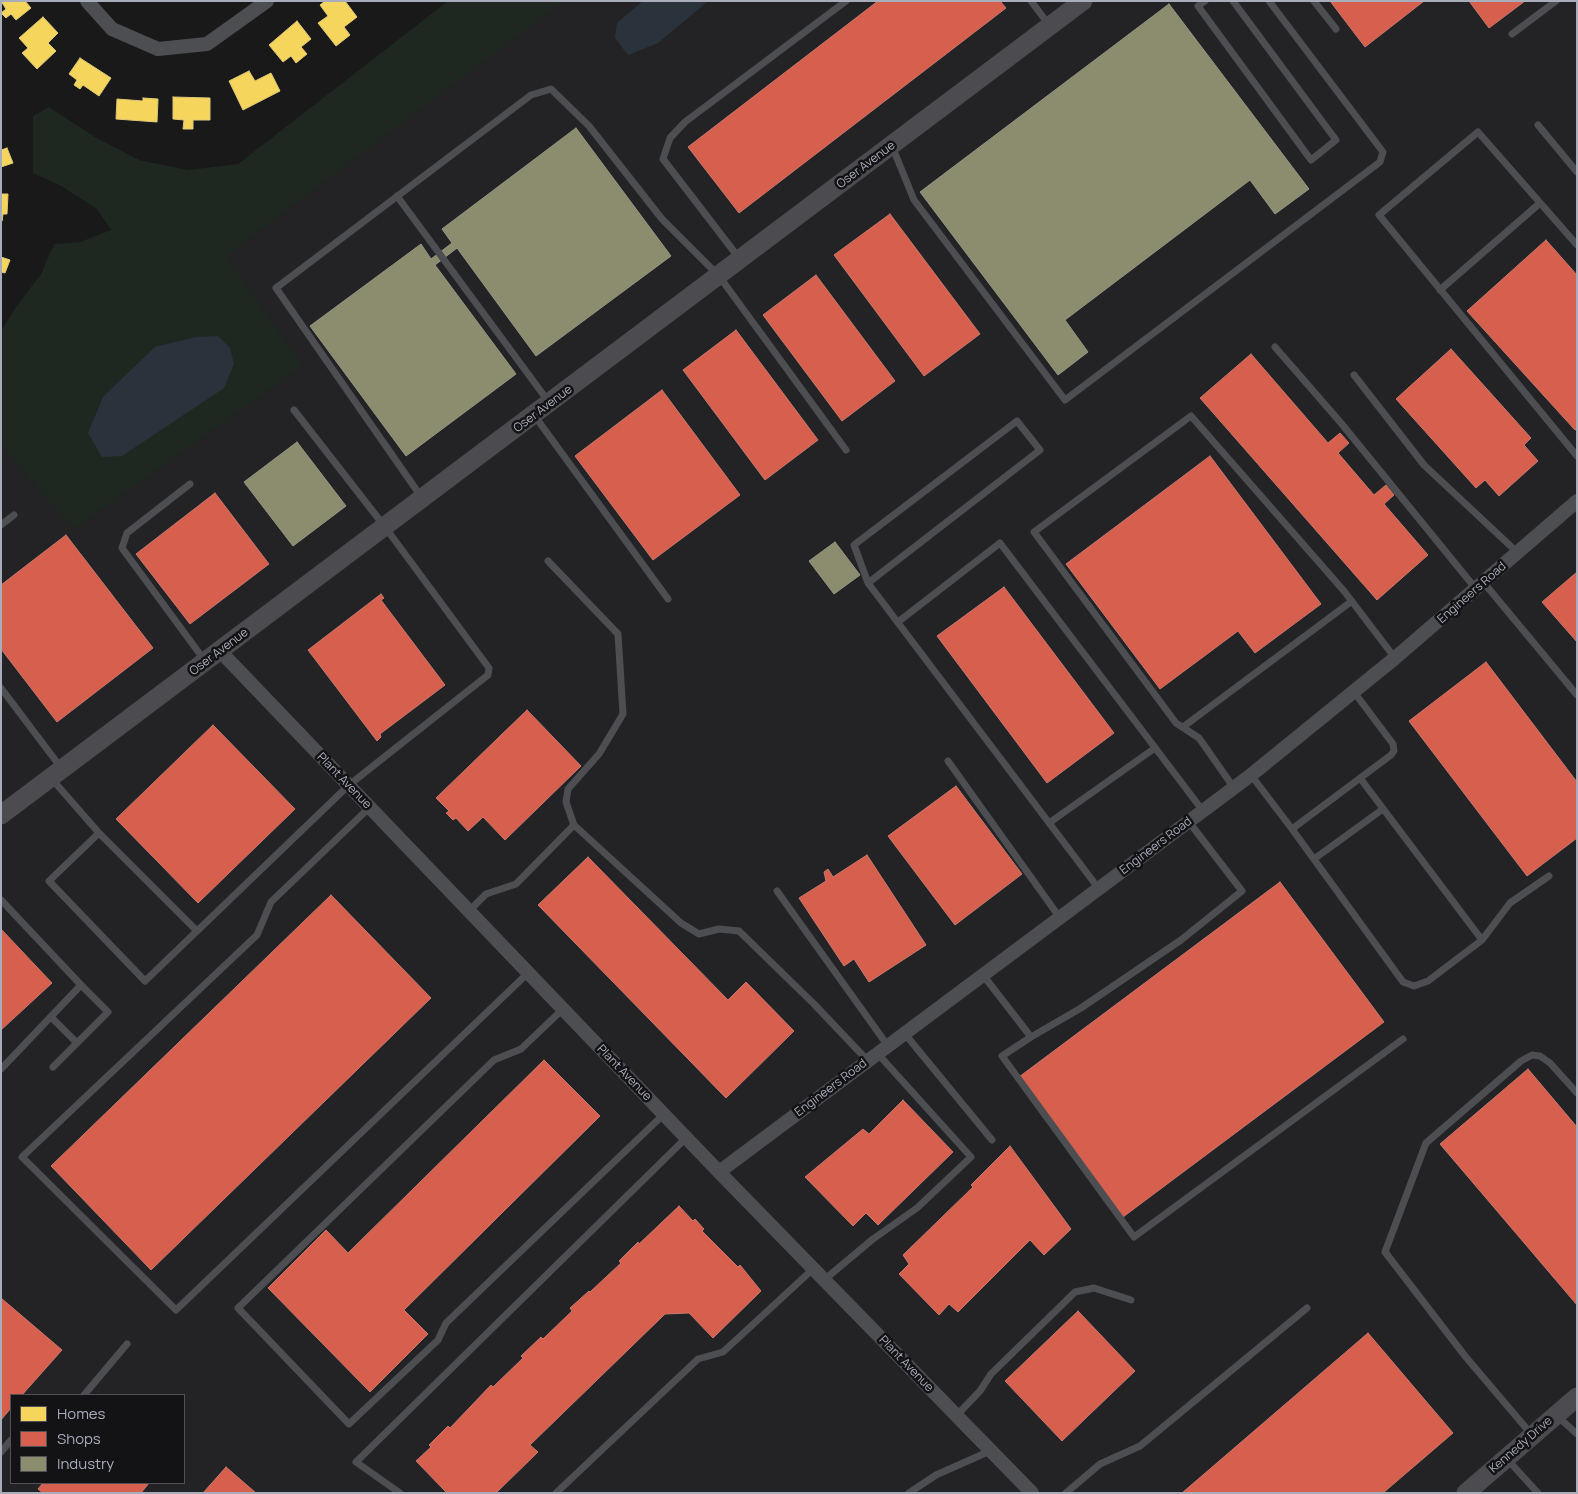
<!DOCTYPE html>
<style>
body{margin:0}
#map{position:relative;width:1578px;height:1494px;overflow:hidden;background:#191919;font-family:Manrope,sans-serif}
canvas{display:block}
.frame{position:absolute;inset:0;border:2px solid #a9adbb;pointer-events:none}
.legend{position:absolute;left:10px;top:1394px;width:175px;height:90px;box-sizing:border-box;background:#131315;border:1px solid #4f5157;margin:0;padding:6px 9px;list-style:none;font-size:15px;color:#a9adbb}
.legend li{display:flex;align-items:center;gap:10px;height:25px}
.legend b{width:25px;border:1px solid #4f5157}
</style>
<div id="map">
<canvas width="1578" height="1494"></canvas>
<div class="frame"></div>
<ul class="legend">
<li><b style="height:14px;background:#f6d55c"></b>Homes</li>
<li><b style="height:14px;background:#d6604d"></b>Shops</li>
<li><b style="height:14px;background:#8c8c6e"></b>Industry</li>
</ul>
</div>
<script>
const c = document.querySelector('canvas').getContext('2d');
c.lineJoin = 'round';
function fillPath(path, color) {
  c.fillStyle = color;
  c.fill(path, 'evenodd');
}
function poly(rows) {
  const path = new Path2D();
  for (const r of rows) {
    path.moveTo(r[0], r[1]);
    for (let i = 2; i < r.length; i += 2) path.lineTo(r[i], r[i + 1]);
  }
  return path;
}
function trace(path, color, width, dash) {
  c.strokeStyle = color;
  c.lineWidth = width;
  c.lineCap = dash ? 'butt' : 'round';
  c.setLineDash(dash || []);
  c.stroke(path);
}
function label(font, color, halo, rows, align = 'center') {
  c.font = font + ' Manrope,sans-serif';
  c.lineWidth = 5;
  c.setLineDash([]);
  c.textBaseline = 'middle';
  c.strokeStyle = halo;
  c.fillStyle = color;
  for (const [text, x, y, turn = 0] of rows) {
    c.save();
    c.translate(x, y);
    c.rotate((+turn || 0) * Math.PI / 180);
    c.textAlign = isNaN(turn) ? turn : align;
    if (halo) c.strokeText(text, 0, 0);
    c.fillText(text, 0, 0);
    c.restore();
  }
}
fillPath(poly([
 [483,1,1577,1,1577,1493,1,1493,1,355],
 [11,1395,184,1395,184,1483,11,1483]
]), '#232325');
fillPath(poly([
 [448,1,563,1,226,256,302,366,74,529,1,445,1,331,16,307,41,274,54,244,80,242,111,230,97,209,61,186,33,173,33,116,49,107,95,137,139,160,188,170,238,164]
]), '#1e2720');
fillPath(poly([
 [643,1,708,1,658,43,628,55,615,38,617,23],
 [218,336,230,348,234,364,224,388,122,456,102,457,88,433,103,397,155,347,196,337]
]), '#2a333c');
const homes = poly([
 [1,1,25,1,31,8,16,20,11,14,6,18,1,13,6,9,1,1],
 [325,1,345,1,357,17,344,27,350,35,336,46,318,23,328,16,320,5,325,1],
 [43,17,58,33,48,43,56,51,37,69,22,53,28,48,19,38,43,17],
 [297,21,311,39,301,47,307,54,296,63,291,56,283,62,269,45,297,21],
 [80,58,111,78,99,96,83,85,80,89,74,85,77,80,69,74,80,58],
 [249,71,255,81,271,73,280,91,243,110,229,81,249,71],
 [173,97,210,98,210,120,193,120,193,129,183,129,184,120,173,119,173,97],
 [143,98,158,99,157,122,116,119,117,99,143,101,143,98],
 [7,148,13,163,1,167,1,150,7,148],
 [1,194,8,194,7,214,3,214,2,221,1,194],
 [1,257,10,260,5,273,1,272,1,257]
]);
fillPath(homes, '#f6d55c');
trace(homes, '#dfc978', 1);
const shops = poly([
 [878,1,1000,1,1006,8,739,213,688,147,878,1],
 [1330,1,1424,1,1365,47,1330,1],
 [1469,1,1525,1,1489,28,1469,1],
 [890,214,980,334,924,376,834,255,890,214],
 [1546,240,1577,275,1577,429,1575,430,1467,311,1546,240],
 [816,275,895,381,842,421,763,315,816,275],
 [736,330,818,440,765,480,683,370,736,330],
 [1451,349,1531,438,1524,445,1538,461,1499,496,1485,480,1476,488,1396,399,1451,349],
 [1251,354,1328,443,1340,433,1349,443,1338,453,1374,495,1386,485,1394,495,1384,504,1428,555,1377,600,1200,398,1251,354],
 [662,390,740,495,653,560,575,456,662,390],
 [1210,456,1321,604,1255,653,1238,631,1160,689,1066,564,1210,456],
 [215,493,269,564,190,624,136,554,215,493],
 [66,535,153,648,57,722,1,649,1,585,66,535],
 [1577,572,1577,642,1542,602,1577,572],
 [1004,587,1114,733,1047,783,937,636,1004,587],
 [381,594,384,598,381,600,445,685,380,734,381,737,377,741,308,650,381,594],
 [1486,662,1577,782,1577,838,1527,876,1409,721,1486,662],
 [527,710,581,766,505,840,483,817,468,831,456,818,453,820,446,813,449,811,436,798,527,710],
 [213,725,295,809,198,903,116,819,213,725],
 [956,786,1022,874,955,925,888,836,956,786],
 [867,855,926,945,869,982,854,959,844,966,799,898,826,881,824,872,828,869,833,877,867,855],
 [588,857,728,1000,746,982,794,1031,726,1098,538,905,588,857],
 [1280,882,1384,1022,1123,1217,1019,1077,1280,882],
 [331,895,431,998,151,1270,51,1166,331,895],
 [1,929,52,983,1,1030,1,929],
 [544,1060,600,1116,404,1310,428,1334,370,1392,268,1288,326,1230,348,1253,544,1060],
 [1528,1069,1577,1127,1577,1305,1440,1144,1528,1069],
 [903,1100,953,1152,878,1225,866,1213,853,1226,805,1177,863,1129,869,1134,903,1100],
 [1010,1146,1071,1229,1044,1255,1030,1240,958,1312,949,1304,939,1315,899,1274,909,1264,903,1255,973,1187,971,1185,1010,1146],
 [679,1206,693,1221,695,1219,704,1229,702,1231,738,1267,740,1265,761,1291,713,1338,689,1313,665,1314,530,1445,538,1452,496,1493,447,1493,416,1461,431,1447,429,1445,448,1426,450,1428,491,1385,493,1387,523,1358,521,1356,541,1337,543,1339,572,1311,570,1308,589,1291,590,1292,621,1263,619,1261,638,1242,639,1244,679,1206],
 [1,1298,62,1350,22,1395,11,1395,11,1408,1,1420,1,1298],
 [1078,1311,1135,1371,1062,1441,1005,1381,1078,1311],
 [1368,1333,1453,1433,1383,1493,1182,1493,1368,1333],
 [226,1467,256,1493,203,1493,226,1467],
 [43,1483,149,1483,141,1493,43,1493,38,1489,43,1483]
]);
fillPath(shops, '#d6604d');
trace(shops, '#c8776e', 1);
const industry = poly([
 [1169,4,1309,189,1275,214,1250,180,1065,320,1088,352,1058,375,920,192,1169,4],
 [576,128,671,256,536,356,457,248,435,265,516,374,406,456,310,326,421,244,431,259,452,243,442,229,576,128],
 [297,442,346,506,293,546,244,482,297,442],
 [835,542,860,575,834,594,809,561,835,542]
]);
fillPath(industry, '#8c8c6e');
trace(industry, '#959685', 1);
trace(poly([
 [1031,1,1049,25],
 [1205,1,1198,6,1311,160,1336,140,1233,1],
 [1314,1,1336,29],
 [1512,34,1556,1],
 [1538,125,1577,172],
 [892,146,914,200,1065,400,1380,162,1383,152,1269,1],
 [397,196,548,401],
 [1577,245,1478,132,1379,215,1577,456],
 [739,258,663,159,670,138,685,122,846,1],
 [1440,290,1540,203],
 [1275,347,1341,423,1476,589],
 [1354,375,1424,465,1518,553],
 [534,415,668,599],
 [190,484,127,533,122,548,205,661],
 [422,498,276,288,531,95,551,89,589,126,662,219,719,276,846,450],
 [1,525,14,515],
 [548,561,618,634,623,714,599,754,568,789,566,802,574,825],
 [868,583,1040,450,1017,421,854,545,868,583,1099,889],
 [1484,583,1577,695],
 [898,622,1000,543,1203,811],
 [1,688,62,769],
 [1183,727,1352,601],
 [948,761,1060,918],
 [1251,775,1292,829,1391,755,1394,751,1393,744,1354,692],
 [51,778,99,833,49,881,145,981,349,785,488,675,489,668,385,527,294,410],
 [1360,778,1482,940],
 [1234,788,1199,738,1176,723,1034,532,1191,416,1344,591,1395,658],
 [370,807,271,902,257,935,22,1157,176,1310,528,973],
 [1049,823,1155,748],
 [1292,829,1403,982,1414,986,1428,981,1482,940,1510,903,1549,876],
 [99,833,197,931],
 [1314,859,1383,809],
 [777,891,888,1046],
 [1,900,81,985,1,1069],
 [469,911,486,894,516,884,574,825,681,923,699,934,719,929,739,931,814,1004,868,1061],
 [983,975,1031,1037,1002,1056,1134,1237,1403,1039],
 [563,1009,521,1049,494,1060,238,1308,349,1424,438,1340,446,1323,664,1114],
 [51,1017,77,1043],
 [905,1034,992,1140],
 [1031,1037,1081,1008,1181,940,1242,891,1189,822],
 [53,1067,108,1012,81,985],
 [824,1280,873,1239,917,1208,971,1157,878,1054],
 [84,1395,127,1344],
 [1556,1415,1577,1434],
 [956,1416,980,1391,991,1374,1075,1292,1094,1288,1131,1300],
 [1532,1435,1465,1356,1385,1252,1426,1143,1521,1061,1532,1055,1540,1056,1550,1063,1577,1093],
 [1,1452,11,1440],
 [1506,1458,1538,1493],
 [400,1493,356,1462,686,1138],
 [556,1493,698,1359,723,1352,813,1269],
 [909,1493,936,1475,990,1451],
 [1066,1493,1100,1464,1140,1446,1307,1308]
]), '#4d4e52', 7);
trace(poly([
 [87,1,112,29,158,49,207,44,267,1],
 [220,651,719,1172,1032,1493],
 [719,1172,1251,775,1395,658,1577,501]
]), '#4d4e52', 14);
trace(poly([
 [1,815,1083,1],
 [1466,1493,1577,1397]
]), '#4c4c50', 19);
label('12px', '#a9adbb', '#131315', [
 ["Oser Avenue",866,165,-37],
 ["Oser Avenue",543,409,-37],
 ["Engineers Road",1472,593,-41],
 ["Oser Avenue",219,652,-37],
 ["Plant Avenue",344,781,46],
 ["Engineers Road",1156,846,-37],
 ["Plant Avenue",624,1073,46],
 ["Engineers Road",831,1088,-37],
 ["Plant Avenue",906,1364,46],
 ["Kennedy Drive",1521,1445,-41]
]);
</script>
